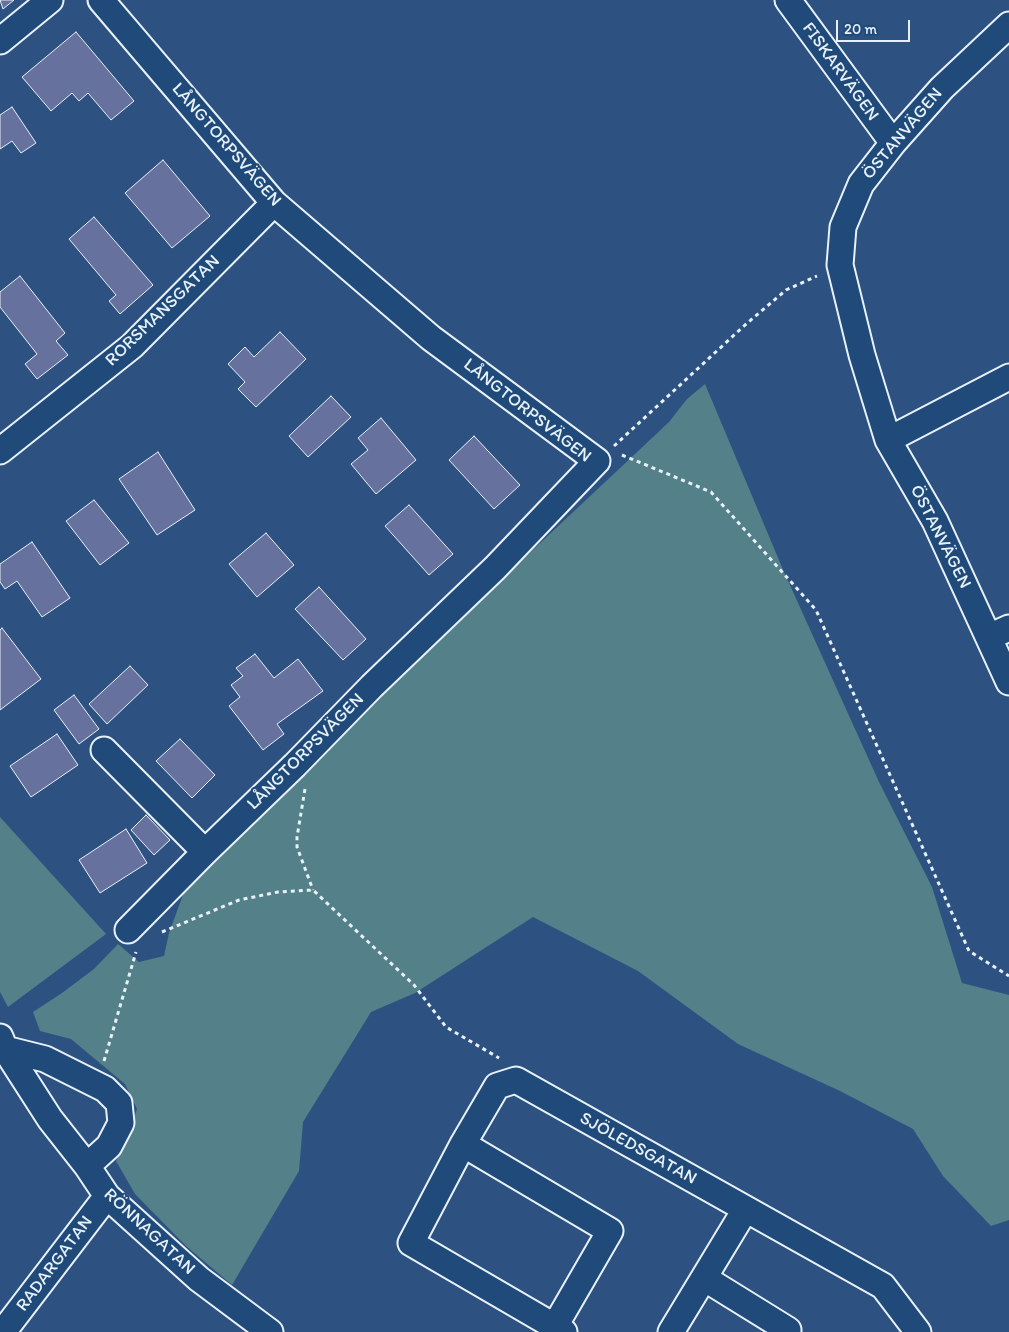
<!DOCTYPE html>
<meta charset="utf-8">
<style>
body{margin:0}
#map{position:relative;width:1009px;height:1332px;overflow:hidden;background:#2d5281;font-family:Itim,sans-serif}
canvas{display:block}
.scale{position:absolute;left:836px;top:20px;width:74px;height:22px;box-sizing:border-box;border:2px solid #e8f1f8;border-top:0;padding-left:6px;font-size:15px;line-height:18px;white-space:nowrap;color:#e8f1f8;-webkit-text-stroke:4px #1f4a7a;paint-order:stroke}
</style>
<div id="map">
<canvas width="1009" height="1332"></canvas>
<div class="scale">20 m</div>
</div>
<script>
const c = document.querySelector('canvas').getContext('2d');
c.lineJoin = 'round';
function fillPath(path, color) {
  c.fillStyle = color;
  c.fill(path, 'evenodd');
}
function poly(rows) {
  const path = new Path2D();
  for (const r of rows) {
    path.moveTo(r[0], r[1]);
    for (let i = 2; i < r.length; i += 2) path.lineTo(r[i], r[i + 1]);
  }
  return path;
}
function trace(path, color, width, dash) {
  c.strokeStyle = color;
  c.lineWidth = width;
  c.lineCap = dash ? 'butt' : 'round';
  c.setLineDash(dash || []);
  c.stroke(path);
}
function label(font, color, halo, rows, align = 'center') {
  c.font = font + ' Itim,sans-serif';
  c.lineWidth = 4.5;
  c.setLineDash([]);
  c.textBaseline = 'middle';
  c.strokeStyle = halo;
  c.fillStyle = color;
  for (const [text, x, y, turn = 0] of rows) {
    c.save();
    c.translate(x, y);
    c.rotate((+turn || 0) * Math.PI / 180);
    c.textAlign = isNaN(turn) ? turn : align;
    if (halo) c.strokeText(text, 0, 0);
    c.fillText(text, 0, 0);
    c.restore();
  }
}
fillPath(poly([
 [705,384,784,572,879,782,932,887,962,983,1009,995,1009,1220,991,1226,943,1176,913,1129,840,1091,738,1044,638,971,533,917,415,993,371,1012,303,1122,299,1171,232,1285,186,1246,135,1194,116,1161,129,1132,137,1109,125,1084,71,1039,40,1031,33,1012,62,993,94,969,118,944,139,962,164,956,169,933,184,892,438,639,669,422,687,399],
 [0,817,106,934,8,1007,0,992]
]), '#538089');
const building = poly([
 [0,0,14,0,3,9,0,0],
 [76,32,134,101,111,120,88,93,79,101,72,93,51,111,22,77,76,32],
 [12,107,36,143,21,153,12,141,0,149,0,115,12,107],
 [163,160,210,216,172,248,125,193,163,160],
 [94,217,153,285,120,314,109,301,116,295,69,239,94,217],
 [20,276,65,333,56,341,68,355,37,379,25,364,37,354,0,307,0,292,20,276],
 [280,332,306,359,256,407,238,389,245,382,228,364,245,347,254,357,280,332],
 [331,396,351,417,308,457,289,436,331,396],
 [381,418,416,460,376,494,351,464,368,450,358,438,381,418],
 [474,436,520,485,494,509,449,460,474,436],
 [158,452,195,510,157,535,119,479,158,452],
 [94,500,129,543,100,565,66,521,94,500],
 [409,505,453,554,429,575,385,526,409,505],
 [266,533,294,565,257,597,229,564,266,533],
 [32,542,70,598,42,617,17,581,5,589,0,582,0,564,32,542],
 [319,587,366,639,343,660,295,609,319,587],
 [2,628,41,679,0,710,0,630,2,628],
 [255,654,274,678,298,659,323,691,277,724,284,734,263,750,229,706,240,697,231,685,243,676,236,668,255,654],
 [130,666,148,685,107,724,89,704,130,666],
 [74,695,99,729,79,744,54,710,74,695],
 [57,734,78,765,31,797,10,766,57,734],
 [180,739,215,775,192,798,156,761,180,739],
 [146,815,170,840,154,855,131,830,146,815],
 [126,829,147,863,100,893,79,860,126,829]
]);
fillPath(building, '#66719d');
trace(building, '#e8f1f8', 1);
const minor = poly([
 [101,0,274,203,431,338,597,461,495,568,372,686,295,765,205,852,128,930],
 [788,0,893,143],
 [1009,25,942,88,893,143,861,184,843,227,840,265,862,355,888,440,935,521,1009,682],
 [0,41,50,0],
 [888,440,1009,377],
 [0,451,132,346,274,203],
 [989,637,1009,628],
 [104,750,205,852],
 [0,1037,5,1049,50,1119,87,1166,107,1196,199,1279,270,1332],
 [5,1049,45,1059,105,1089,119,1103,121,1123,109,1146,87,1166],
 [463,1144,610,1231,555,1326],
 [704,1278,788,1330,787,1332],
 [3,1332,107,1196],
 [564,1332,411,1243,463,1144,497,1086,516,1080,883,1286,918,1332],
 [671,1332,745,1210]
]);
trace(minor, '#e8f1f8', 29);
trace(poly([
 [614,446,745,325,786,290,817,276],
 [622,455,711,492,816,610,969,951,1009,976],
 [305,789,297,837,297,847,313,890],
 [162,932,239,900,278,892,313,890,414,985,446,1027,499,1058],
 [104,1061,136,952]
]), '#e8f1f8', 3, [4, 4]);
trace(minor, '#1f4a7a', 25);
label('18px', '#e8f1f8', '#1f4a7a', [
 ["FISKARVÄGEN",840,72,54],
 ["ÖSTANVÄGEN",903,134,-50],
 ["LÅNGTORPSVÄGEN",226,145,49],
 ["RORSMANSGATAN",163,311,-44],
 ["LÅNGTORPSVÄGEN",527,411,38],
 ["ÖSTANVÄGEN",940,537,63],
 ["LÅNGTORPSVÄGEN",306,752,-45],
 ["SJÖLEDSGATAN",638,1149,29],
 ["RÖNNAGATAN",149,1232,43],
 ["RADARGATAN",55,1264,-53]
]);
</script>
